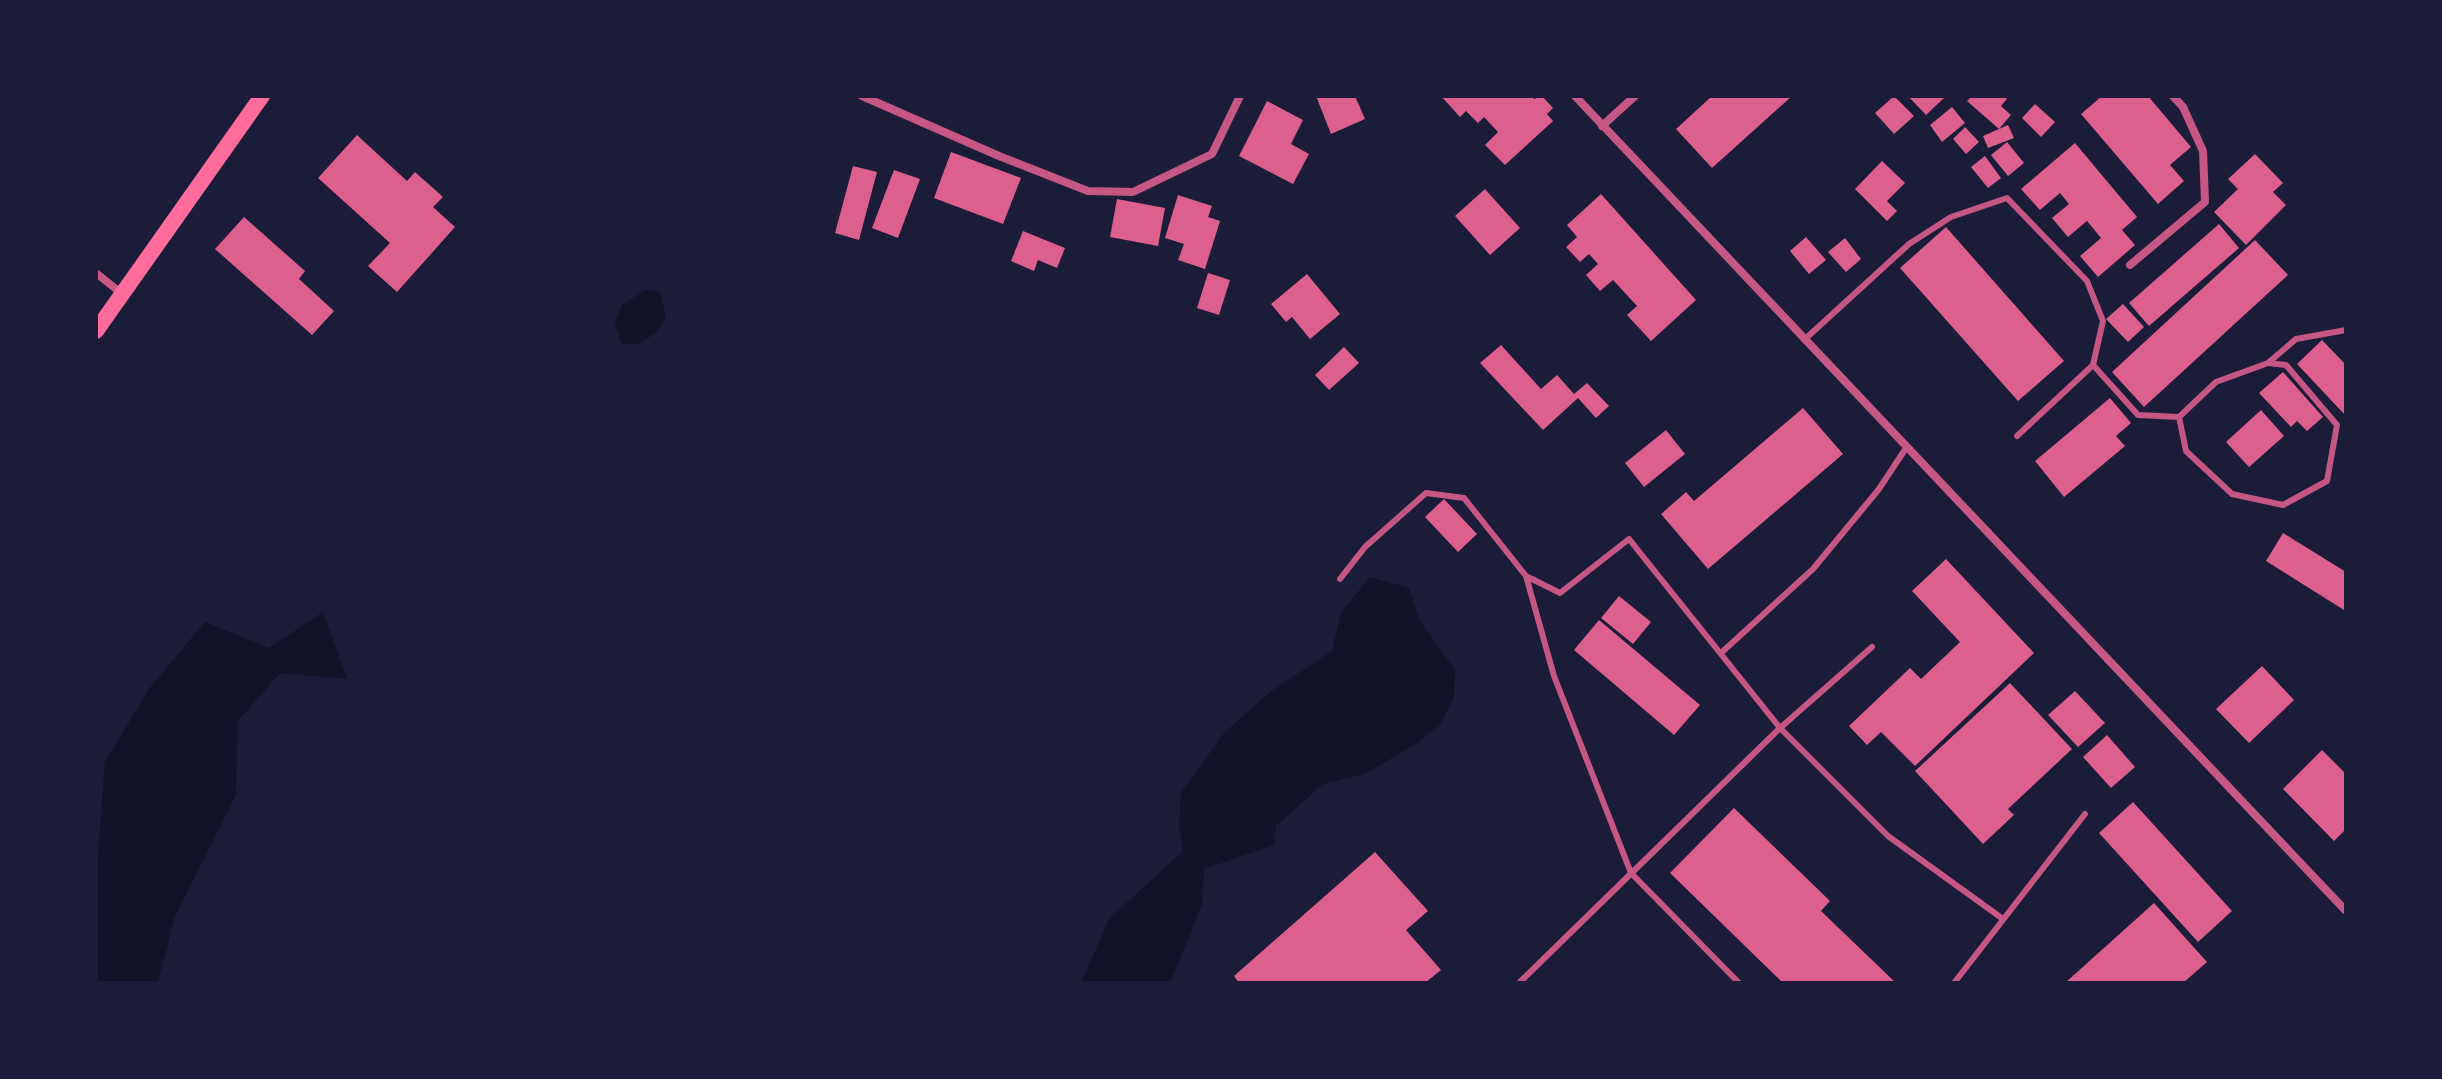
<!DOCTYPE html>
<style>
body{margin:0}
#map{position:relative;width:2442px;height:1079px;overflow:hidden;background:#1b1b3a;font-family:"Exo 2",sans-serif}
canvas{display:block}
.frame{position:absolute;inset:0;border:98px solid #1b1b3a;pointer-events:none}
</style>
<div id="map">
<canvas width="2442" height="1079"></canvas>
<div class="frame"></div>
</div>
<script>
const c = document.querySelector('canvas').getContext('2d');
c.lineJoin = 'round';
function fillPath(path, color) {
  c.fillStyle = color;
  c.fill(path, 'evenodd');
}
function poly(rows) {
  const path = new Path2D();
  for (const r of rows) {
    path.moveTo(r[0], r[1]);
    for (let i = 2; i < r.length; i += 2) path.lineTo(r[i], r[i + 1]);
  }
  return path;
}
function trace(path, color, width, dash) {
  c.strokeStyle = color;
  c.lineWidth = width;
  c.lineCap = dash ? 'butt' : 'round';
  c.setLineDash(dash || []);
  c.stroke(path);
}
fillPath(poly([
 [645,290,660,292,666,316,657,332,639,344,621,344,615,322,622,305],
 [1370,577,1409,588,1420,621,1455,670,1454,697,1441,723,1419,742,1365,774,1323,784,1276,826,1274,845,1204,869,1202,904,1170,983,1081,983,1109,919,1183,851,1179,825,1181,793,1224,733,1270,692,1332,651,1341,613],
 [323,612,347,679,280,673,237,722,236,795,175,916,158,983,96,983,96,881,105,762,149,689,205,622,269,648]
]), '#12122b');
fillPath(poly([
 [1316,96,1355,96,1365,119,1331,134],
 [1441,96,1531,96,1534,99,1542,96,1553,108,1547,114,1553,121,1505,165,1485,145,1498,132,1484,117,1478,123,1466,111,1460,117],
 [1712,96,1792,96,1712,168,1676,129],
 [1894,96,1914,116,1894,134,1875,113],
 [1908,96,1942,96,1944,98,1926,115],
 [1972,96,2003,96,2007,99,2001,106,2011,115,1999,129,1967,101],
 [2102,96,2148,96,2191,147,2170,165,2184,181,2158,204,2081,114],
 [1267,101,1303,120,1291,144,1309,154,1293,184,1239,156],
 [2035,104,2055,122,2041,137,2022,118],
 [1952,107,1965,123,1942,142,1930,125],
 [2008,125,2014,138,1988,148,1983,136],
 [1965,127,1979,142,1966,154,1953,139],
 [357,135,407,181,415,172,443,197,433,207,455,227,397,292,368,266,390,243,318,178],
 [2007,142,2024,163,2008,176,1991,155],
 [2075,143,2137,217,2122,230,2135,245,2098,277,2080,256,2101,238,2087,221,2068,237,2052,218,2069,204,2060,193,2040,210,2021,189],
 [951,152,1021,178,1003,224,934,198],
 [2255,154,2283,183,2273,192,2286,205,2246,245,2214,212,2238,189,2228,179],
 [1985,156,2001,178,1988,188,1971,167],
 [1882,161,1905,183,1887,201,1897,211,1887,221,1855,189],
 [853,166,877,172,859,240,835,233],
 [894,170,920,179,898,238,872,228],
 [1485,189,1520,228,1490,255,1455,216],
 [1601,194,1696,300,1651,341,1627,315,1637,306,1613,280,1600,291,1586,275,1598,264,1589,254,1580,262,1566,247,1577,237,1567,225],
 [1178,195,1212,206,1208,217,1220,221,1205,269,1178,260,1184,244,1165,238],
 [1117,199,1165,208,1158,246,1110,237],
 [244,217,305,271,299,279,334,311,312,335,215,249],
 [2219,224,2239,248,2149,326,2129,303],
 [1946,227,2064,361,2018,401,1900,268],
 [1023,231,1065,248,1057,268,1038,260,1034,271,1011,261],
 [1806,237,1826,260,1809,274,1790,251],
 [1845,238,1861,259,1846,272,1828,252],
 [2255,240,2288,275,2144,407,2112,372],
 [1208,273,1230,280,1219,315,1197,308],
 [1307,274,1340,314,1310,339,1292,317,1286,322,1271,304],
 [2123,304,2144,327,2128,342,2106,319],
 [2322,340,2346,365,2346,416,2297,364],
 [1501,345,1541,389,1557,375,1574,394,1587,383,1609,406,1596,418,1578,398,1543,430,1480,363],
 [1344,347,1359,363,1329,390,1315,375],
 [2283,372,2323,417,2307,431,2297,421,2291,427,2259,393],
 [2110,398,2131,423,2116,436,2125,446,2064,497,2035,461],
 [1803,408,1843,454,1708,569,1661,514,1686,492,1694,501],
 [2261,410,2284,436,2249,467,2226,442],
 [1666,430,1685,454,1644,487,1625,463],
 [1444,499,1477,534,1458,552,1425,517],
 [2283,533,2346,572,2344,610,2266,561],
 [1946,559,2034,653,1915,766,1881,732,1867,745,1849,726,1910,668,1921,679,1960,642,1912,591],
 [1619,596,1651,622,1633,644,1601,618],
 [1599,620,1700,705,1674,735,1574,650],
 [2262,666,2294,700,2249,743,2216,709],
 [2010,683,2072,749,2008,809,2014,815,1983,844,1915,771],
 [2075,691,2105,723,2078,747,2048,715],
 [2107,735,2135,767,2111,788,2083,757],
 [2322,750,2346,774,2346,829,2334,841,2283,789],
 [2133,802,2232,911,2198,942,2099,833],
 [1734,808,1830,901,1821,911,1896,983,1783,983,1670,873],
 [1375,852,1428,911,1406,930,1441,970,1425,983,1353,983,1351,981,1349,983,1239,983,1234,976],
 [2154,903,2207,962,2183,983,2065,983]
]), '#dd5f8e');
trace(poly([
 [1804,340,1909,244,1951,217,2007,198,2087,281,2103,321,2093,365,2138,415,2179,417,2216,382,2268,363,2296,339,2346,330],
 [2179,417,2186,451,2232,494,2283,505,2327,481,2337,425,2286,365,2268,363],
 [2017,436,2093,365],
 [1526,576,1560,593,1629,539,1780,728,1888,836,2003,919],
 [1340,579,1365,547,1426,493,1464,498,1526,576,1554,676,1631,873,1739,983],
 [1721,653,1813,569,1879,489,1906,448],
 [1519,983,1780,728,1872,647],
 [1954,983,2085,814]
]), '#c65784', 6);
trace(poly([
 [862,96,999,156,1088,191,1133,192,1212,154,1240,96],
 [1575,96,2346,911],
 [1602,126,1635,96],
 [2130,265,2205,202,2203,151,2183,107,2173,96],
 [96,273,121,293]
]), '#c65784', 8);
trace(poly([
 [96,331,262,96]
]), '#ff6b9d', 16);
</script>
